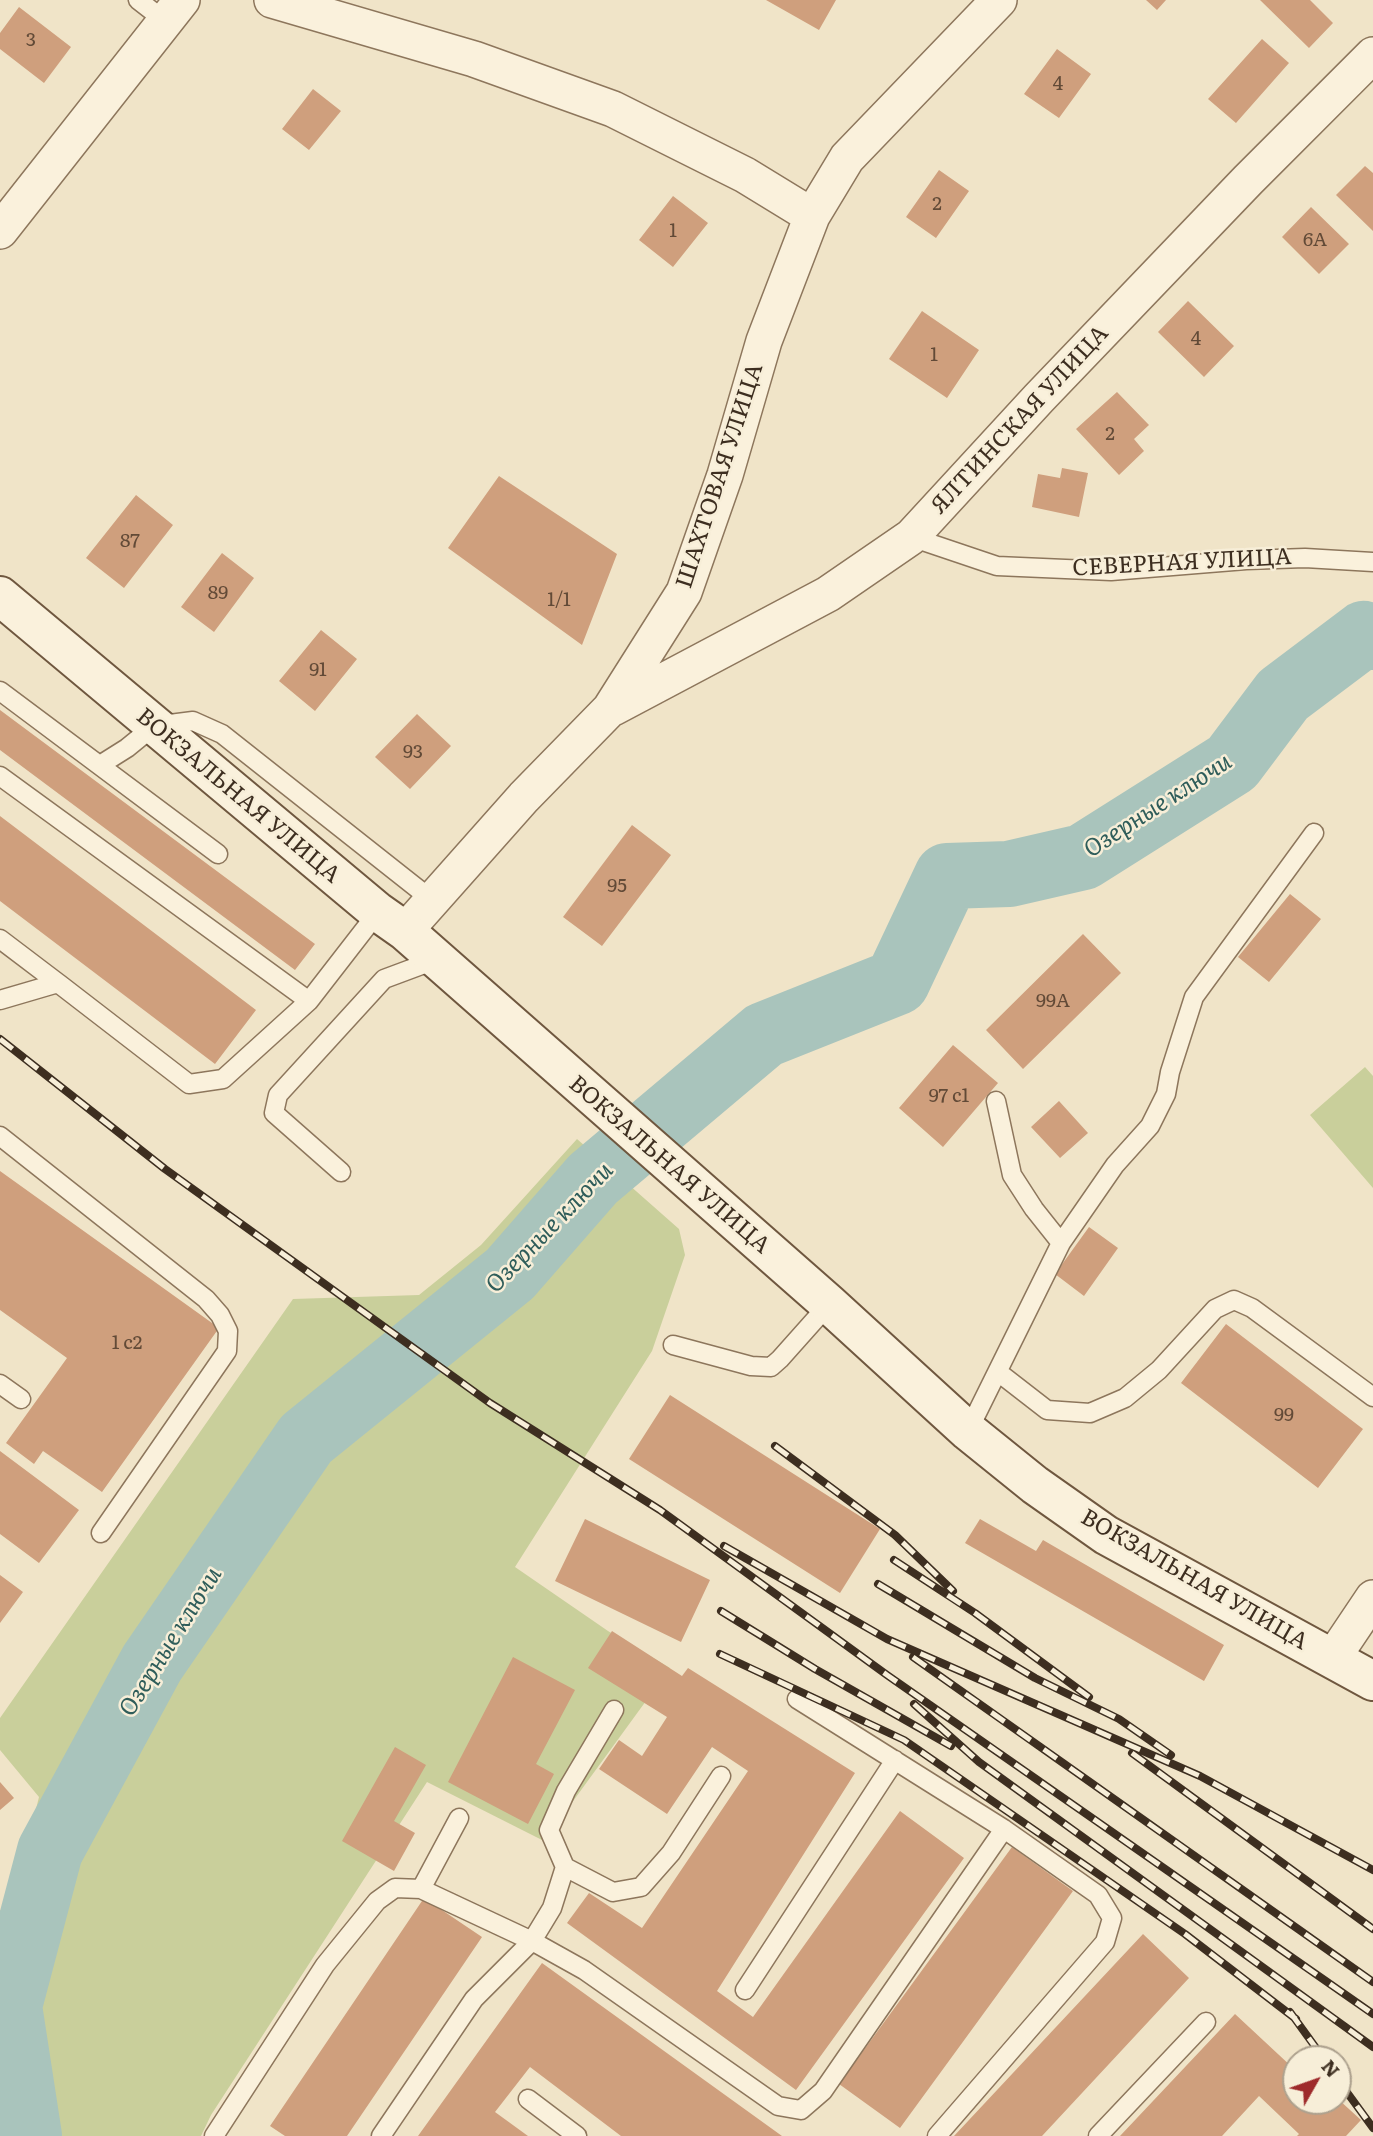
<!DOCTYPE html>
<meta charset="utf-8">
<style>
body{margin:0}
#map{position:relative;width:1373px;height:2136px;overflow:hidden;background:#f0e4c8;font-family:Literata,serif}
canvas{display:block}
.north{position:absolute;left:1282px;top:2045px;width:70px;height:70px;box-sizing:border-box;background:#f7eed8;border:2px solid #ada18e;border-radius:50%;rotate:50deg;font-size:19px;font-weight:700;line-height:28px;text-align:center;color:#3d2e20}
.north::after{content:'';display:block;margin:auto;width:24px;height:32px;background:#9e2a2b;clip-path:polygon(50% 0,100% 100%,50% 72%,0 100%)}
</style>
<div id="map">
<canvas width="1373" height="2136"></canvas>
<div class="north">N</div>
</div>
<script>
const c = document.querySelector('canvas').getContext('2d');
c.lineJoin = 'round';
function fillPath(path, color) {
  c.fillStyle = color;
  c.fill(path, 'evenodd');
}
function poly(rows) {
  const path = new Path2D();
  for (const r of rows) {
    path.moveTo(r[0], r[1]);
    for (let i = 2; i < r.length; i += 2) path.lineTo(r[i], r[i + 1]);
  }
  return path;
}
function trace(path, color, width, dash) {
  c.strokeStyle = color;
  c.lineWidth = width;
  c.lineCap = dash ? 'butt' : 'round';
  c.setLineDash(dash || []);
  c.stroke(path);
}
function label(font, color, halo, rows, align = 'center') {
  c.font = font + ' Literata,serif';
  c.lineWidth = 5;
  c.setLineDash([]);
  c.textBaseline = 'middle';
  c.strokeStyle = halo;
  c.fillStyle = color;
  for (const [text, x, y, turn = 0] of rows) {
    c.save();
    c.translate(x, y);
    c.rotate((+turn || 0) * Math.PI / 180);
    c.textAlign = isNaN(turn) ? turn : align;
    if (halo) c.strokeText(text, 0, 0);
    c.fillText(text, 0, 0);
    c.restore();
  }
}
fillPath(poly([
 [1365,1067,1373,1076,1373,1188,1310,1115],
 [577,1139,679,1229,685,1255,652,1351,515,1567,608,1631,670,1668,544,1841,427,1782,211,2115,201,2136,0,2136,0,1911,16,1889,39,1797,0,1750,0,1718,293,1299,419,1295,481,1245]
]), '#c9cf9b');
trace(poly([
 [29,2136,9,2006,50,1851,152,1663,306,1439,510,1274,593,1179,764,1035,897,982,947,876,1009,874,1083,857,1232,763,1283,695,1364,634,1373,637]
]), '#a9c4bc', 66);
fillPath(poly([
 [766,0,836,0,819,30],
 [1146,0,1166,0,1157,10],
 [1260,0,1310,0,1333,23,1309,48],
 [19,7,71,47,44,83,0,49,0,33],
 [1262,39,1289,63,1236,123,1208,99],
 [1057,49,1091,74,1059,118,1024,94],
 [313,89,341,111,309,150,282,129],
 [1365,166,1373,173,1373,231,1336,195],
 [939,170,969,191,936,238,906,217],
 [673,196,708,223,673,267,639,240],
 [1311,207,1349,244,1319,274,1282,237],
 [1188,301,1234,346,1204,377,1158,332],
 [922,311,979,350,947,398,889,359],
 [1117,392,1149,425,1134,439,1144,451,1119,475,1076,429],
 [1062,468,1088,473,1079,517,1032,507,1038,474,1060,478],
 [499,476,617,554,582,645,448,548],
 [136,495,173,525,124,588,86,558],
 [222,553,254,578,214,632,181,607],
 [321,630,357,659,315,711,279,681],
 [0,710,315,944,295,970,0,750],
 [417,714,451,746,410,789,375,757],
 [0,816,256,1010,215,1064,0,901],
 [632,825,671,855,602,946,563,917],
 [1290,894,1321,919,1269,982,1238,957],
 [1083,934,1121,973,1023,1069,986,1030],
 [953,1045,998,1083,943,1147,899,1108],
 [1059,1101,1088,1133,1060,1158,1031,1127],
 [0,1171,219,1328,102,1492,43,1451,34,1464,6,1443,67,1358,0,1310],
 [1089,1227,1118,1248,1084,1296,1055,1274],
 [1226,1324,1363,1429,1318,1488,1181,1383],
 [670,1395,880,1529,840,1593,629,1459],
 [0,1451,79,1510,39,1563,0,1534],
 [585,1519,710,1580,681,1642,555,1581],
 [980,1519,1036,1551,1043,1540,1224,1645,1204,1681,965,1543],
 [0,1575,23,1592,0,1623],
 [612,1631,682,1676,688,1668,855,1773,717,1991,753,2017,900,1811,964,1858,796,2090,567,1923,589,1893,642,1928,748,1771,712,1747,667,1814,599,1769,619,1740,642,1756,667,1717,588,1668],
 [513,1657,575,1690,536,1764,554,1774,528,1824,448,1782],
 [395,1747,426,1765,394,1821,415,1833,394,1871,342,1841],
 [0,1782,14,1798,0,1810],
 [1012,1847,1073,1891,900,2128,839,2084],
 [424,1898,482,1937,347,2136,285,2136,270,2126],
 [1143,1934,1189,1978,1042,2136,954,2136],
 [542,1963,782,2136,621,2136,530,2067,495,2112,528,2136,418,2136],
 [1235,2014,1293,2068,1296,2065,1296,2101,1338,2101,1338,2099,1361,2120,1346,2136,1297,2136,1299,2134,1259,2096,1222,2136,1120,2136]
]), '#cf9f7d');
const lane = poly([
 [138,0,165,21],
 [911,537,997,566,1111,571,1246,560,1305,558,1373,562],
 [0,691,218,854],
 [100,765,127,748,154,726,193,721,222,734,432,900],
 [0,776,309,1001],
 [0,939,58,983],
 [0,1000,58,983,189,1084,223,1079,309,1001,378,912],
 [996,1101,1012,1175,1034,1209,1061,1243],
 [0,1136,206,1299,220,1315,228,1331,227,1351,101,1533],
 [341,1172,274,1113,278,1095,384,979,435,960],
 [673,1345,751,1366,771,1367,780,1359,829,1304],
 [998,1372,1047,1410,1090,1413,1125,1398,1159,1370,1215,1309,1234,1300,1252,1308,1373,1397],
 [0,1384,21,1399],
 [968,1431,1061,1243,1115,1165,1150,1126,1166,1094,1170,1072,1194,997,1314,833],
 [797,1699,1004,1829,1098,1895,1112,1918,1105,1942,937,2136],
 [565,1867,613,1892,641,1887,671,1853,721,1776],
 [421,1889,459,1818],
 [745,1990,895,1760],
 [528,2099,577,2136],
 [214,2136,325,1965,377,1901,395,1888,421,1889,532,1941,584,1970,778,2106,801,2110,823,2091,1004,1829],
 [381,2136,474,1999,532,1941,552,1908,565,1867,549,1830,566,1791,614,1710],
 [1098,2136,1206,2022]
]);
const street = poly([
 [272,0,474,59,613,109,745,175,812,216],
 [0,231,182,0],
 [613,708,828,594,911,537,1039,398,1248,180,1373,55],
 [405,931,524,797,610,709,684,592,725,475,764,341,812,216,847,158,999,0],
 [1332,1659,1373,1598]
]);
const secondary = poly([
 [0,596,378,912,405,931,829,1304,968,1431,1035,1485,1106,1535,1373,1681]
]);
trace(lane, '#8d765c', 21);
trace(street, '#8d765c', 38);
trace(secondary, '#6f573f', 42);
trace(lane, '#faf1dc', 18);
trace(street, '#faf1dc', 35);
trace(secondary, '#faf1dc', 38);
const rail = poly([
 [0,1039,165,1169,490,1403,660,1510,887,1675,1373,2014],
 [775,1446,895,1535,953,1591],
 [724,1546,887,1639,1200,1776,1373,1870],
 [894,1560,975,1613,1089,1697],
 [878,1584,1035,1678,1119,1719,1171,1755],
 [721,1611,815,1669,951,1746],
 [720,1654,904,1740,1185,1934,1296,2019],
 [913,1657,1373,1982],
 [914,1704,979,1762,1373,2047],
 [1132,1753,1373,1929],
 [1290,2012,1324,2059],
 [1338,2080,1373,2128]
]);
trace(rail, '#3d2e20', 8);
trace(rail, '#f7eed8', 5, [16]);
label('19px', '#624a37', null, [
 ["3",31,40],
 ["4",1058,84],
 ["2",937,204],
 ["1",673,231],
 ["6А",1315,240],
 ["4",1196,339],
 ["1",934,355],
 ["2",1110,434],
 ["87",130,541],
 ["89",218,593],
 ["1/1",559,600],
 ["91",318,670],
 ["93",413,752],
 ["95",617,886],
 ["99А",1053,1001],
 ["97 с1",949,1096],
 ["1 с2",127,1343],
 ["99",1284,1415]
]);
label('23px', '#3d2e20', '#f7eed8', [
 ["ЯЛТИНСКАЯ УЛИЦА",1020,420,-47],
 ["ШАХТОВАЯ УЛИЦА",720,476,-72],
 ["СЕВЕРНАЯ УЛИЦА",1182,563,-3],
 ["ВОКЗАЛЬНАЯ УЛИЦА",238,796,40],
 ["ВОКЗАЛЬНАЯ УЛИЦА",669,1165,41],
 ["ВОКЗАЛЬНАЯ УЛИЦА",1194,1580,30]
]);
label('italic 24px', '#2f5d5a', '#f7eed8', [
 ["Озерные ключи",1158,806,-33],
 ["Озерные ключи",550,1228,-46],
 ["Озерные ключи",171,1642,-58]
]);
</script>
